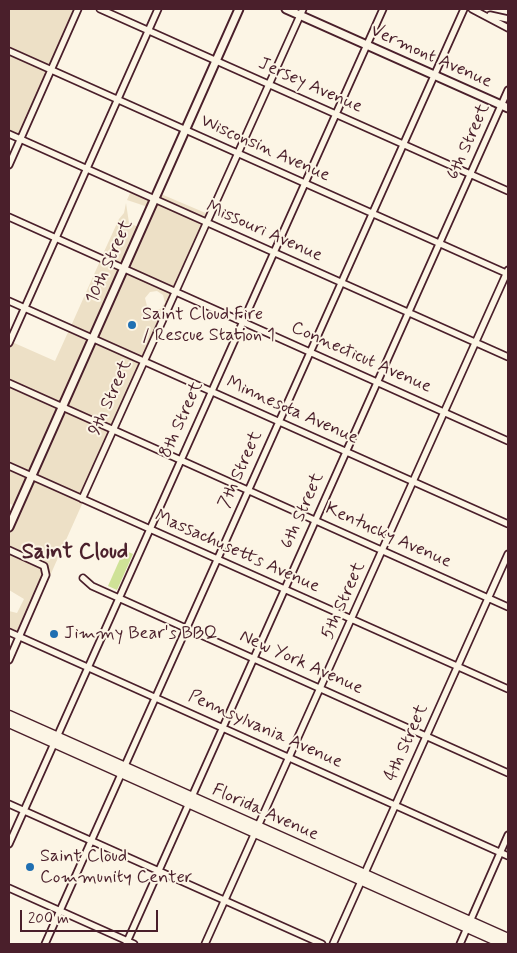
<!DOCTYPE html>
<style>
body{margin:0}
#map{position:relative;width:517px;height:953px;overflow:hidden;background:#fcf5e5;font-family:Mynerve,sans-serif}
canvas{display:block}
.frame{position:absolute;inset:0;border:10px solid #4a1f2b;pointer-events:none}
.scale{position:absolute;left:20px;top:910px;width:138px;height:22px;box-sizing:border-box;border:2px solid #4a1f2b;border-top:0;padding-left:6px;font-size:15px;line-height:18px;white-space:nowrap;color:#4a1f2b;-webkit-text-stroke:4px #fcf5e5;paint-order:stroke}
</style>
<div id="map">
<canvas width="517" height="953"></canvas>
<div class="frame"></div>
<div class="scale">200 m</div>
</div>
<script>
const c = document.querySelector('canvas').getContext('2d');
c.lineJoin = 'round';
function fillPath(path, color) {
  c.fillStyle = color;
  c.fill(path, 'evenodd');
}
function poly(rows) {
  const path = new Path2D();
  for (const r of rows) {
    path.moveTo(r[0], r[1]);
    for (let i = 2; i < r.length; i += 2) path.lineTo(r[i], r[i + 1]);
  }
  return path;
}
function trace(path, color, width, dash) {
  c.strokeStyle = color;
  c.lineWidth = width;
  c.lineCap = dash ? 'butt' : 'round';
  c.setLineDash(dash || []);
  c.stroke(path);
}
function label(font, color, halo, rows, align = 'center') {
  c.font = font + ' Mynerve,sans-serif';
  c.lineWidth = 4;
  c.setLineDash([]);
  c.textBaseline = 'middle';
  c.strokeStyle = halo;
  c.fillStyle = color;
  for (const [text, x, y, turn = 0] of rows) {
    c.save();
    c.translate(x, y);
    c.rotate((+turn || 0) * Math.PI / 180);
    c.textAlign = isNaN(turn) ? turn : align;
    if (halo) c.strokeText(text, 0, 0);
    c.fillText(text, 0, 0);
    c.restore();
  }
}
fillPath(poly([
 [9,9,75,9,49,66,9,48],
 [9,54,47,71,19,136,9,131],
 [187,133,234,154,230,164,233,157,231,155,188,136,185,137,161,194,208,214,205,220,158,198],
 [131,191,151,200,122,265,102,256,119,219,124,213,126,203,129,223,136,226,139,225,146,209,145,206,127,200],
 [156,202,203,224,174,289,127,267],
 [100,261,120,269,91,335,71,326],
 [125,271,173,293,143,358,96,337],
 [157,291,163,295,165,303,160,309,153,310,147,306,145,298,150,292],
 [69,330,89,339,60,404,9,381,9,350,12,342,55,361],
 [94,341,141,362,112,427,65,406],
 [9,386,58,408,29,473,9,464],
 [63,410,110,431,81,496,34,475],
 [9,469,28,477,9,519,14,506,9,503],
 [33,480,83,502,23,636,49,576,47,567,9,547,9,534],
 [9,553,42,568,44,575,18,633,9,630,9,611,17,613,24,599,9,590]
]), '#ede0c6');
fillPath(poly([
 [124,550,133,554,117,590,108,586]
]), '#cfe297');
const minor = poly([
 [100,9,508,191],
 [472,9,508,28],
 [490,15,508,19],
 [9,51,508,274],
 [9,134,508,357],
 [9,165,78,9],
 [9,217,508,441],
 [9,301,508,524],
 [9,343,158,9],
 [9,383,508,607],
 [9,466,508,689],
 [82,499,303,9],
 [9,550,44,566,46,575,9,660],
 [83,578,92,586,508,773],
 [9,632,508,856],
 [9,804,322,944],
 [9,844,383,9],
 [9,888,134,944],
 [45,944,464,9],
 [126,944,508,90],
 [205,944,508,270],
 [333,944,508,554],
 [460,944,508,835]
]);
const tertiary = poly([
 [286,9,508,108],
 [9,527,239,9]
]);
const secondary = poly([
 [9,715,508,938],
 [9,723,503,944]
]);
trace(minor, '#4a1f2b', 9);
trace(tertiary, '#4a1f2b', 11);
trace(secondary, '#4a1f2b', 11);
trace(minor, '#fcf5e5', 5.5);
trace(tertiary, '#fcf5e5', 7);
trace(secondary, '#fcf5e5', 8);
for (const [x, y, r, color] of [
 [132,325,5,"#1f6fb2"],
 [54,634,5,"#1f6fb2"],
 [30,867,5,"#1f6fb2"]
]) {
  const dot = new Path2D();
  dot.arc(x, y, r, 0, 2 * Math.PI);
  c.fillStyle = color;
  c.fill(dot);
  trace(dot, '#fcf5e5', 2);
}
label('18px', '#4a1f2b', '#fcf5e5', [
 ["Vermont Avenue",431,57,24],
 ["Jersey Avenue",310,86,24],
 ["6th Street",469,142,-66],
 ["Wisconsin Avenue",265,149,24],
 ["Missouri Avenue",264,232,24],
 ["10th Street",110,262,-66],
 ["Connecticut Avenue",361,358,24],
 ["9th Street",111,398,-66],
 ["Minnesota Avenue",292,411,24],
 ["8th Street",182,420,-66],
 ["7th Street",241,470,-66],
 ["6th Street",303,511,-66],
 ["Kentucky Avenue",388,536,24],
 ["Massachusetts Avenue",237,552,24],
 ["5th Street",344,601,-66],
 ["New York Avenue",301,663,24],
 ["Pennsylvania Avenue",265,730,24],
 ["4th Street",407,743,-66],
 ["Florida Avenue",265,813,24]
]);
label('18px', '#4a1f2b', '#fcf5e5', [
 ["Saint Cloud Fire",142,315],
 ["/ Rescue Station 1",142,336],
 ["Jimmy Bear's BBQ",64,634],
 ["Saint Cloud",40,857],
 ["Community Center",40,878]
], 'left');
label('bold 22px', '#4a1f2b', '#fcf5e5', [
 ["Saint Cloud",75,553]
]);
</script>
